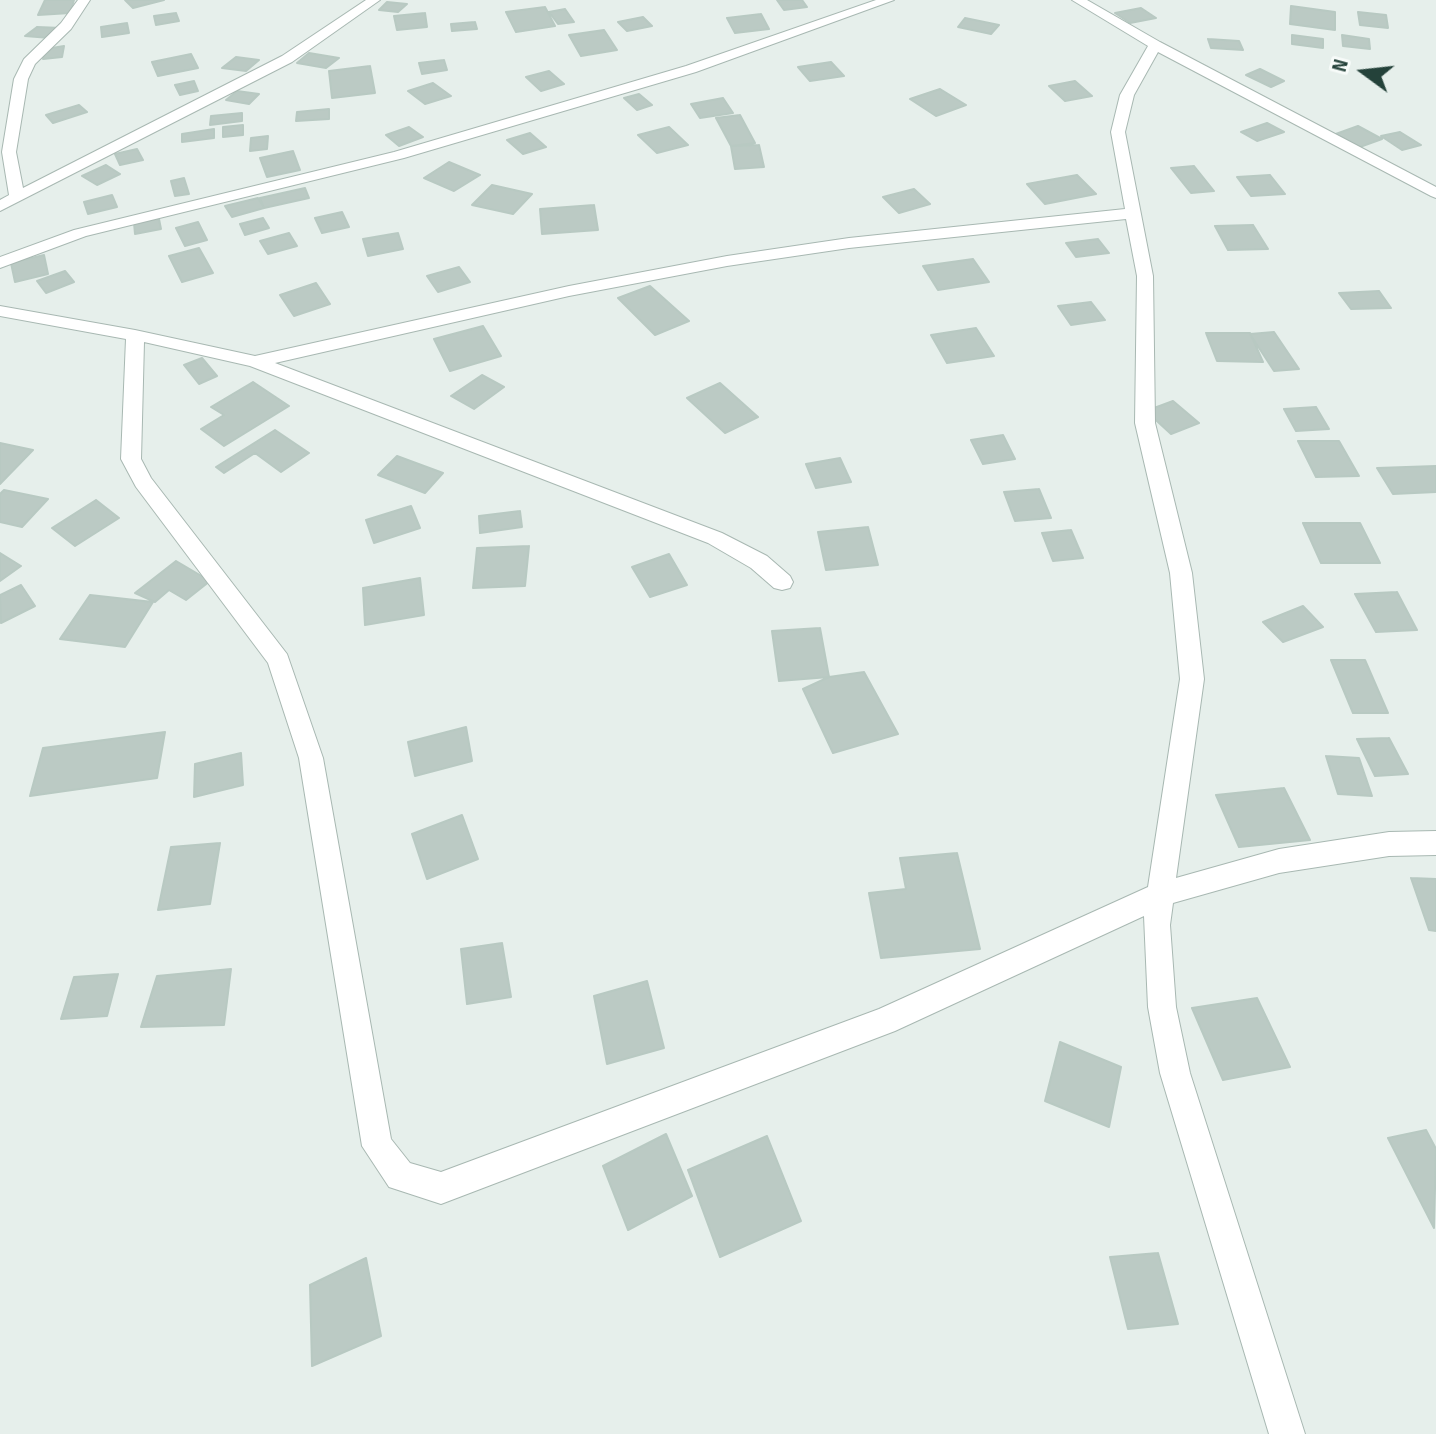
<!DOCTYPE html>
<style>
body{margin:0}
#map{position:relative;width:1436px;height:1434px;overflow:hidden;background:#e6efeb;font-family:"Sofia Sans Condensed",sans-serif}
canvas{display:block}
.north{position:absolute;left:1324px;top:32px;width:80px;height:80px;-webkit-text-stroke:6px #f7fbf9;paint-order:stroke;rotate:285deg;font-size:22px;font-weight:700;line-height:32px;text-align:center;color:#24423a}
.north::after{content:'';display:block;margin:auto;width:28px;height:36px;background:#24423a;clip-path:polygon(50% 0,100% 100%,50% 72%,0 100%)}
</style>
<div id="map">
<canvas width="1436" height="1434"></canvas>
<div class="north">N</div>
</div>
<script>
const c = document.querySelector('canvas').getContext('2d');
c.lineJoin = 'round';
function fillPath(path, color) {
  c.fillStyle = color;
  c.fill(path, 'evenodd');
}
function poly(rows) {
  const path = new Path2D();
  for (const r of rows) {
    path.moveTo(r[0], r[1]);
    for (let i = 2; i < r.length; i += 2) path.lineTo(r[i], r[i + 1]);
  }
  return path;
}
function trace(path, color, width, dash) {
  c.strokeStyle = color;
  c.lineWidth = width;
  c.lineCap = dash ? 'butt' : 'round';
  c.setLineDash(dash || []);
  c.stroke(path);
}
const building = poly([
 [45,0,74,0,70,13,38,15,45,0],
 [125,0,164,0,133,8,125,0],
 [777,0,802,0,807,7,784,10,777,0],
 [387,2,407,4,398,12,379,10,387,2],
 [1291,6,1335,12,1335,30,1290,24,1291,6],
 [545,7,555,26,516,32,506,12,545,7],
 [1141,8,1156,18,1130,23,1115,13,1141,8],
 [565,9,574,22,558,24,549,12,565,9],
 [1358,12,1386,15,1388,28,1360,25,1358,12],
 [176,13,179,21,156,25,154,16,176,13],
 [425,13,427,27,397,30,394,16,425,13],
 [761,14,769,29,735,33,727,18,761,14],
 [643,17,652,26,627,31,618,22,643,17],
 [965,18,999,25,991,34,958,27,965,18],
 [475,22,477,29,452,31,451,24,475,22],
 [127,23,129,33,102,37,101,27,127,23],
 [37,27,61,28,50,38,25,36,37,27],
 [604,30,617,50,581,56,569,35,604,30],
 [1292,35,1323,39,1323,48,1292,44,1292,35],
 [1342,35,1369,39,1370,49,1343,46,1342,35],
 [1208,39,1239,41,1243,50,1211,48,1208,39],
 [64,46,62,57,43,59,46,49,64,46],
 [309,53,339,58,326,68,297,63,309,53],
 [191,54,198,68,158,76,152,62,191,54],
 [236,57,259,60,246,71,222,68,236,57],
 [444,60,447,70,422,74,419,63,444,60],
 [831,62,844,76,810,81,798,67,831,62],
 [370,66,375,93,332,98,329,71,370,66],
 [1260,69,1284,81,1271,87,1246,75,1260,69],
 [549,71,564,84,541,91,526,77,549,71],
 [194,81,198,91,180,95,175,85,194,81],
 [1075,81,1092,96,1065,101,1049,86,1075,81],
 [433,83,451,96,425,104,408,91,433,83],
 [940,89,966,105,936,116,910,99,940,89],
 [237,91,259,94,249,104,226,100,237,91],
 [639,94,652,105,637,110,624,98,639,94],
 [723,98,733,113,700,118,691,104,723,98],
 [79,105,87,112,53,123,46,115,79,105],
 [329,109,329,119,296,121,297,112,329,109],
 [242,113,242,121,210,125,211,116,242,113],
 [740,115,755,143,731,146,716,118,740,115],
 [1267,123,1284,132,1257,141,1241,132,1267,123],
 [243,125,243,135,223,137,223,127,243,125],
 [1358,126,1382,139,1357,148,1333,135,1358,126],
 [409,127,423,137,399,146,386,135,409,127],
 [669,127,688,145,657,153,638,135,669,127],
 [214,129,214,138,182,142,182,134,214,129],
 [1400,132,1421,145,1402,150,1381,136,1400,132],
 [530,133,546,147,523,154,507,140,530,133],
 [268,136,267,149,250,151,251,138,268,136],
 [759,145,764,167,735,169,731,146,759,145],
 [137,149,143,160,120,165,115,154,137,149],
 [293,151,300,170,267,177,260,158,293,151],
 [449,162,480,175,454,191,424,178,449,162],
 [106,165,120,174,97,185,82,176,106,165],
 [1194,166,1214,191,1191,193,1171,168,1194,166],
 [1077,175,1096,194,1045,204,1027,184,1077,175],
 [1270,175,1285,194,1251,196,1237,177,1270,175],
 [184,178,189,194,175,196,171,181,184,178],
 [492,185,532,194,513,214,472,205,492,185],
 [305,188,309,198,264,208,260,198,305,188],
 [914,189,930,204,899,213,883,197,914,189],
 [112,195,117,207,88,214,84,202,112,195],
 [258,198,264,208,232,217,225,206,258,198],
 [594,205,598,230,542,234,540,209,594,205],
 [342,212,349,227,322,233,315,218,342,212],
 [263,218,269,228,245,235,240,224,263,218],
 [159,219,161,229,135,234,134,223,159,219],
 [198,222,207,240,185,246,176,228,198,222],
 [1253,225,1268,249,1228,250,1215,226,1253,225],
 [289,233,297,246,268,254,260,241,289,233],
 [398,233,403,249,368,256,363,239,398,233],
 [1098,239,1109,253,1076,257,1066,243,1098,239],
 [199,248,213,273,182,282,169,256,199,248],
 [44,255,48,274,15,282,11,263,44,255],
 [973,259,989,282,938,290,923,266,973,259],
 [459,267,470,282,438,292,427,276,459,267],
 [65,271,74,282,46,293,37,281,65,271],
 [316,283,330,304,294,316,280,295,316,283],
 [650,286,689,321,655,335,618,298,650,286],
 [1379,291,1391,308,1351,309,1339,293,1379,291],
 [1091,302,1105,320,1071,325,1058,306,1091,302],
 [483,326,501,356,450,371,434,339,483,326],
 [976,328,994,356,947,363,931,335,976,328],
 [1274,332,1299,369,1274,371,1250,334,1274,332],
 [1206,333,1250,333,1263,362,1217,361,1206,333],
 [202,358,217,376,199,384,184,365,202,358],
 [482,375,504,387,474,409,451,396,482,375],
 [253,382,289,406,224,446,201,429,224,415,211,407,253,382],
 [720,383,758,417,725,433,687,398,720,383],
 [1173,401,1199,423,1171,434,1146,411,1173,401],
 [1316,407,1329,429,1296,431,1284,409,1316,407],
 [275,430,309,453,281,472,255,453,224,473,216,467,275,430],
 [1003,435,1015,459,983,464,971,440,1003,435],
 [1298,441,1339,441,1359,476,1316,477,1298,441],
 [0,443,33,450,0,484,0,443],
 [397,456,443,473,425,493,378,475,397,456],
 [840,458,851,482,816,488,806,464,840,458],
 [1436,466,1436,492,1393,494,1377,468,1436,466],
 [1039,489,1051,518,1015,521,1004,492,1039,489],
 [4,490,48,499,22,527,0,522,0,494,4,490],
 [96,500,119,518,75,546,52,528,96,500],
 [411,506,420,528,374,543,366,520,411,506],
 [520,511,522,527,480,533,479,516,520,511],
 [1303,523,1360,523,1380,563,1321,563,1303,523],
 [868,527,878,565,826,570,818,532,868,527],
 [1071,530,1083,558,1053,561,1042,533,1071,530],
 [529,546,525,586,473,588,477,548,529,546],
 [0,553,21,566,0,581,0,553],
 [669,554,687,585,650,597,632,567,669,554],
 [176,561,210,581,186,600,169,590,155,602,135,593,176,561],
 [420,578,424,615,365,625,363,588,420,578],
 [21,585,35,606,1,623,0,595,21,585],
 [1397,592,1417,630,1376,632,1355,594,1397,592],
 [90,595,153,602,125,647,60,639,90,595],
 [1303,606,1323,627,1283,642,1263,622,1303,606],
 [820,628,829,677,779,681,772,631,820,628],
 [1331,660,1365,660,1388,713,1353,713,1331,660],
 [864,672,898,734,833,753,803,689,829,677,864,672],
 [466,727,472,761,415,776,408,742,466,727],
 [165,732,157,778,30,796,43,748,165,732],
 [1389,738,1408,774,1375,776,1357,739,1389,738],
 [241,753,243,785,194,797,195,764,241,753],
 [1326,756,1359,758,1372,796,1338,794,1326,756],
 [1284,788,1310,840,1239,847,1216,795,1284,788],
 [462,815,478,859,427,879,412,834,462,815],
 [220,843,210,904,158,910,171,847,220,843],
 [957,853,980,949,881,958,869,893,906,889,900,858,957,853],
 [1411,878,1436,879,1436,931,1429,930,1411,878],
 [502,943,511,997,467,1004,461,949,502,943],
 [231,969,224,1025,141,1027,157,976,231,969],
 [118,974,107,1016,61,1019,74,977,118,974],
 [647,981,664,1048,607,1064,594,996,647,981],
 [1257,998,1290,1067,1223,1080,1192,1008,1257,998],
 [1060,1042,1121,1067,1109,1127,1045,1101,1060,1042],
 [1426,1130,1436,1149,1434,1228,1388,1138,1426,1130],
 [666,1134,692,1196,628,1230,603,1166,666,1134],
 [767,1136,801,1221,720,1257,688,1170,767,1136],
 [1158,1253,1178,1324,1128,1329,1110,1257,1158,1253],
 [366,1258,381,1336,312,1366,310,1285,366,1258]
]);
fillPath(building, '#bbcac4');
trace(building, '#b8c9c2', 2);
const minor = poly([
 [78,0,90,0,71,29,35,64,28,79,16,152,23,188,282,56,366,0,380,0,292,62,0,211,0,200,9,195,2,152,14,79,24,59,61,23,78,0],
 [876,0,894,0,696,72,404,158,86,236,0,268,0,257,74,230,394,152,686,66,876,0],
 [1072,0,1087,0,1160,42,1436,187,1436,198,1431,196,1158,52,1134,95,1125,132,1153,276,1155,423,1192,573,1204,679,1176,878,1279,849,1389,832,1436,831,1436,855,1389,856,1279,873,1173,903,1170,925,1176,1007,1190,1073,1305,1434,1269,1434,1160,1073,1148,1007,1144,916,895,1031,441,1204,389,1187,362,1146,299,758,268,663,136,487,121,459,126,339,0,316,0,306,135,330,255,356,569,286,727,256,849,238,1125,209,1111,132,1120,95,1148,46,1072,0],
 [1126,219,1137,276,1135,423,1170,573,1180,679,1148,887,879,1009,441,1172,410,1163,391,1139,323,758,287,654,151,478,141,459,144,342,250,366,708,543,751,568,774,588,782,590,790,588,793,582,790,576,767,556,722,533,275,363,569,296,727,266,849,248,1126,219]
]);
trace(minor, '#a8b8b2', 2);
fillPath(minor, '#fff');
</script>
